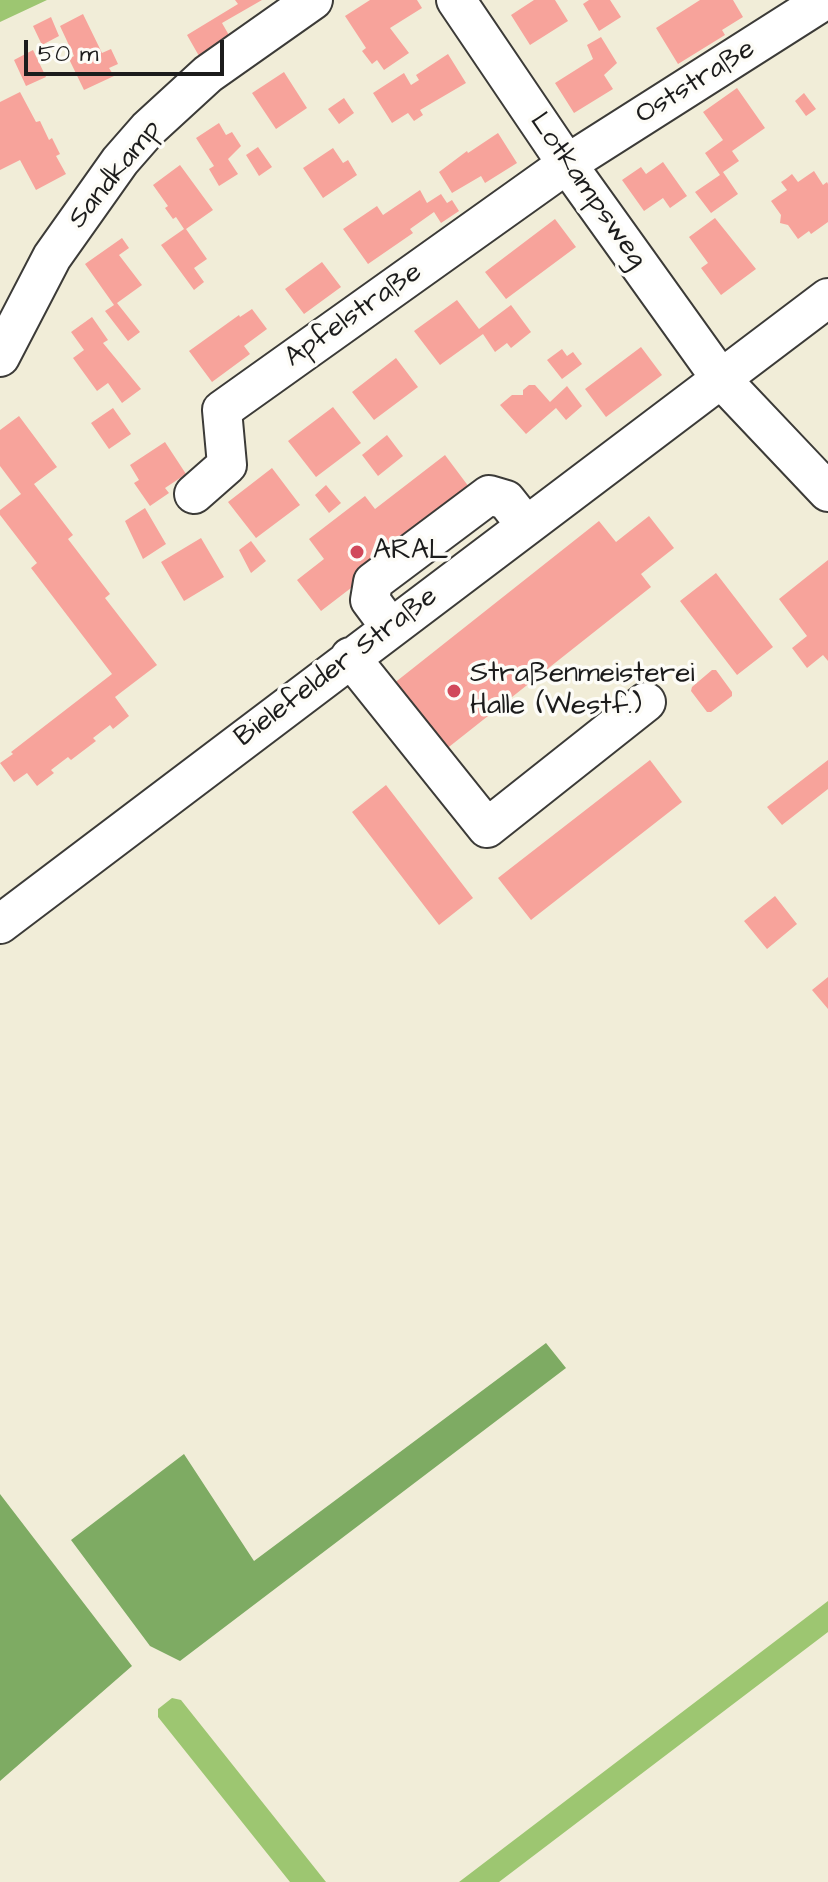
<!DOCTYPE html>
<meta charset="utf-8">
<style>
body{margin:0}
#map{position:relative;width:828px;height:1882px;overflow:hidden;background:#f1edd8;font-family:"Architects Daughter",sans-serif}
canvas{display:block}
.scale{position:absolute;left:24px;top:40px;width:200px;height:36px;box-sizing:border-box;border:4px solid #1c1c1c;border-top:0;padding-left:10px;font-size:24px;line-height:28px;white-space:nowrap;color:#1c1c1c;-webkit-text-stroke:6px #fdfcf7;paint-order:stroke}
</style>
<div id="map">
<canvas width="828" height="1882"></canvas>
<div class="scale">50 m</div>
</div>
<script>
const c = document.querySelector('canvas').getContext('2d');
c.lineJoin = 'round';
function fillPath(path, color) {
  c.fillStyle = color;
  c.fill(path, 'evenodd');
}
function poly(rows) {
  const path = new Path2D();
  for (const r of rows) {
    path.moveTo(r[0], r[1]);
    for (let i = 2; i < r.length; i += 2) path.lineTo(r[i], r[i + 1]);
  }
  return path;
}
function trace(path, color, width, dash) {
  c.strokeStyle = color;
  c.lineWidth = width;
  c.lineCap = dash ? 'butt' : 'round';
  c.setLineDash(dash || []);
  c.stroke(path);
}
function label(font, color, halo, rows, align = 'center') {
  c.font = font + ' "Architects Daughter",sans-serif';
  c.lineWidth = 7;
  c.setLineDash([]);
  c.textBaseline = 'middle';
  c.strokeStyle = halo;
  c.fillStyle = color;
  for (const [text, x, y, turn = 0] of rows) {
    c.save();
    c.translate(x, y);
    c.rotate((+turn || 0) * Math.PI / 180);
    c.textAlign = isNaN(turn) ? turn : align;
    if (halo) c.strokeText(text, 0, 0);
    c.fillText(text, 0, 0);
    c.restore();
  }
}
fillPath(poly([
 [0,0,47,0,0,22],
 [828,1601,828,1632,499,1882,459,1882],
 [172,1698,181,1700,326,1882,290,1882,158,1717,158,1709]
]), '#9dc671');
fillPath(poly([
 [546,1343,566,1368,180,1661,150,1646,71,1540,184,1454,254,1561],
 [0,1494,132,1666,0,1781]
]), '#7eab63');
fillPath(poly([
 [235,0,262,0,222,23,230,37,199,56,187,35,238,4],
 [370,0,417,0,422,8,390,28,409,53,384,70,377,60,372,64,362,51,366,48,345,16],
 [534,0,555,0,568,21,530,45,511,15],
 [589,0,610,0,621,17,599,31,583,4],
 [700,0,733,0,743,17,722,30,725,35,678,64,656,28],
 [83,14,102,53,111,49,118,64,109,68,114,76,84,90,69,59,74,56,60,26],
 [51,17,59,36,42,45,33,26],
 [601,37,617,63,604,75,613,89,574,113,555,83,593,59,587,45],
 [33,50,46,77,26,86,14,60],
 [448,54,466,83,420,110,423,115,414,121,408,113,392,123,373,93,404,73,411,85,419,80,416,75],
 [284,72,307,108,276,129,252,93],
 [737,88,765,128,732,151,739,161,723,172,738,194,711,213,695,192,720,175,705,153,723,140,703,112],
 [20,92,36,122,40,121,49,140,52,138,60,154,56,156,66,174,36,190,20,160,0,170,0,102],
 [804,93,816,109,806,116,795,101],
 [344,98,354,113,339,124,328,109],
 [219,123,226,135,232,132,241,146,228,159,238,174,219,186,209,169,214,166,196,138],
 [498,133,517,163,485,183,481,176,452,193,439,172,467,151,468,153],
 [258,147,272,167,259,176,246,155],
 [333,148,343,163,348,160,357,175,323,198,303,168],
 [663,162,687,196,670,208,663,198,644,211,622,180,641,167,646,174],
 [180,165,213,210,186,229,207,259,194,268,204,282,194,290,161,245,184,229,176,217,173,219,165,208,168,206,153,185],
 [814,171,823,185,827,182,828,184,828,222,811,234,809,231,798,239,788,225,780,223,781,215,771,201,787,190,781,182,787,178,792,174,798,182],
 [420,190,427,203,441,194,447,203,452,200,459,211,441,223,434,212,410,229,413,233,368,264,343,229,377,206,383,215],
 [715,218,756,269,721,295,701,268,708,263,689,237],
 [555,219,576,247,506,299,485,272],
 [122,238,129,248,119,255,142,285,117,303,140,332,128,341,105,311,114,305,85,264],
 [322,262,341,287,304,314,285,289],
 [457,300,479,329,511,305,531,332,511,348,507,343,495,352,483,334,440,365,414,331],
 [252,309,267,329,244,346,250,354,212,382,189,351,239,315,240,317],
 [92,317,108,340,103,343,141,389,122,403,108,383,97,391,73,358,84,350,71,332],
 [641,347,662,375,606,417,585,389],
 [562,349,567,356,573,352,582,364,562,379,547,360],
 [396,358,418,387,374,420,352,392],
 [529,385,535,385,550,402,567,386,582,406,566,420,556,408,526,434,500,405,512,395,523,395,523,390],
 [333,407,361,443,316,477,288,441],
 [113,408,131,434,109,449,91,423],
 [19,416,57,467,34,484,73,535,68,539,110,594,105,598,157,665,115,697,129,716,113,729,110,725,93,738,96,741,71,760,68,757,51,770,54,773,37,786,27,773,14,782,0,763,13,754,11,752,112,674,31,568,37,563,0,515,0,510,21,494,0,466,0,430],
 [387,435,403,456,378,476,362,455],
 [165,442,186,474,165,488,169,493,150,506,134,483,139,480,130,465],
 [445,455,484,507,390,558,321,611,297,580,324,559,309,539,365,496,375,509],
 [272,468,300,505,256,538,228,502],
 [326,485,341,503,329,513,315,495],
 [145,508,166,544,143,559,125,521],
 [649,516,674,548,641,574,651,587,440,754,388,688,599,521,616,542],
 [201,538,224,577,184,601,161,562],
 [251,541,266,561,251,573,239,550],
 [828,560,828,661,823,655,807,668,792,648,807,636,779,599],
 [716,573,773,647,737,675,680,601],
 [712,670,716,670,732,692,732,696,711,712,707,712,691,691,692,687],
 [650,760,682,802,531,920,498,878],
 [828,760,828,789,782,825,767,807],
 [386,785,473,898,439,925,352,812],
 [775,896,797,924,767,949,744,921],
 [828,977,828,1009,812,990]
]), '#f7a39b');
const minor = poly([
 [456,0,567,164,721,379,828,492],
 [0,357,52,257,120,161,148,129,208,74,313,0],
 [194,494,227,465,222,410,567,164,825,0],
 [390,627,370,600,373,582,489,495,506,500,525,524],
 [350,657,487,828,646,702],
 [0,924,828,298]
]);
trace(minor, '#3c3b38', 42);
trace(minor, '#fff', 38);
for (const [x, y, r, color] of [
 [357,552,8,"#d1495b"],
 [454,691,8,"#d1495b"]
]) {
  const dot = new Path2D();
  dot.arc(x, y, r, 0, 2 * Math.PI);
  c.fillStyle = color;
  c.fill(dot);
  trace(dot, '#fdfcf7', 3);
}
label('28px', '#1c1c1c', '#fdfcf7', [
 ["Oststraße",696,83,-32],
 ["Sandkamp",116,175,-51],
 ["Lotkampsweg",587,191,55],
 ["Apfelstraße",354,316,-35],
 ["Bielefelder Straße",337,668,-37]
]);
label('28px', '#1c1c1c', '#fdfcf7', [
 ["ARAL",373,552],
 ["Straßenmeisterei",470,675],
 ["Halle (Westf.)",470,707]
], 'left');
</script>
